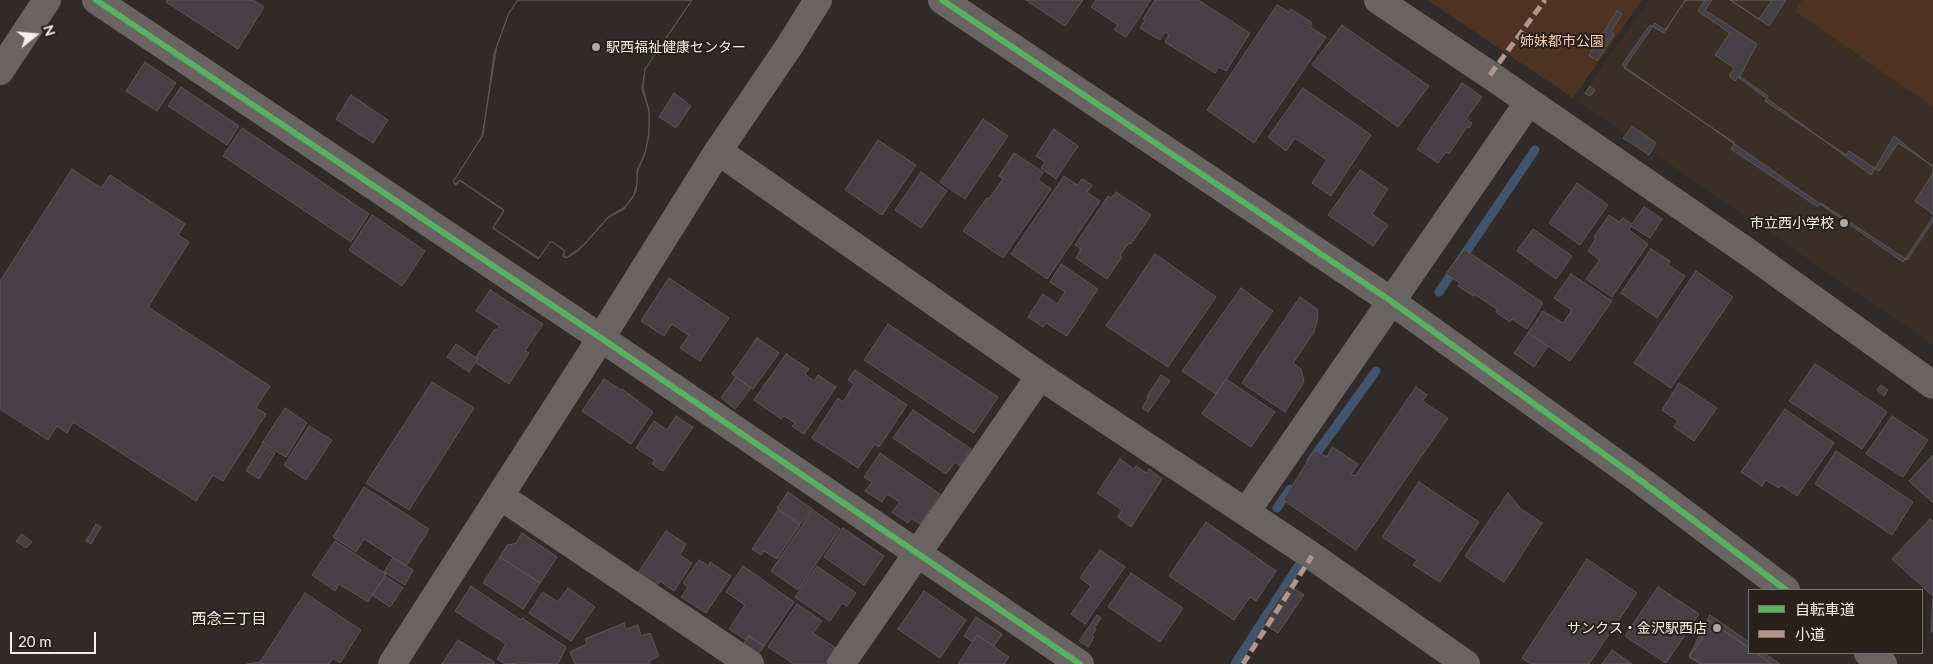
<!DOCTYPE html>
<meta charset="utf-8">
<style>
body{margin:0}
#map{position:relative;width:1933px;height:664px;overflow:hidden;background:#302b28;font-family:Lato,"Noto Sans JP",sans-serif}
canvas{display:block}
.legend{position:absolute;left:1748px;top:589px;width:175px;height:65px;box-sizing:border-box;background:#29201a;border:1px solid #7a726d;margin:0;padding:6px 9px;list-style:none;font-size:15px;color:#f4ede9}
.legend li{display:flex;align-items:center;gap:10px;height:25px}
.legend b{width:25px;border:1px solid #7a726d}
.north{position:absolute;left:10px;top:10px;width:50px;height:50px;-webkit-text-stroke:4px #29201a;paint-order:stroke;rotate:73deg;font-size:14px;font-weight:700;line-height:20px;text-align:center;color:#f4ede9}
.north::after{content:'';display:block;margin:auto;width:18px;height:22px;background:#f4ede9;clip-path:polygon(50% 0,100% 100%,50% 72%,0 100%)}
.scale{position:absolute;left:10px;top:632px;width:86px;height:22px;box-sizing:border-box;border:2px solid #f4ede9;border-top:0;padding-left:6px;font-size:15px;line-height:18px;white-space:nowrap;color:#f4ede9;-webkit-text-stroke:4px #29201a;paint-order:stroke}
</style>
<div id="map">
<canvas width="1933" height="664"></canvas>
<ul class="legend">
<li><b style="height:6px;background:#56b35d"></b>自転車道</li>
<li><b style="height:6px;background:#b2968c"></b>小道</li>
</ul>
<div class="north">N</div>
<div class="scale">20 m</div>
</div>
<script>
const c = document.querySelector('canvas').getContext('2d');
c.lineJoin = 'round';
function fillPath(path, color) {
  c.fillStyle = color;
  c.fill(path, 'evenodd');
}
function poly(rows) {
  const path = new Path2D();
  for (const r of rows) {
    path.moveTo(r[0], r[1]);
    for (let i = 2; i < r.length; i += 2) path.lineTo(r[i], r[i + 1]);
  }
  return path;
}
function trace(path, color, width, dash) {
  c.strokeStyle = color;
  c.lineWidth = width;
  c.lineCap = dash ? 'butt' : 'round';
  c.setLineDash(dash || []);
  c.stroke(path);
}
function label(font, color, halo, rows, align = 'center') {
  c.font = font + ' Lato,"Noto Sans JP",sans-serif';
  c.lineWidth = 4;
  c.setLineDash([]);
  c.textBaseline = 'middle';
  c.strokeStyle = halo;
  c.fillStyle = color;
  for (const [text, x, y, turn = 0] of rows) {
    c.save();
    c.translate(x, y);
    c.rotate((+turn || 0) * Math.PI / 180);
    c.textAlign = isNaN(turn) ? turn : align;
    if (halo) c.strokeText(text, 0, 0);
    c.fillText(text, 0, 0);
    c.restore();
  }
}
fillPath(poly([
 [1649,0,1933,0,1933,345,1578,101]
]), '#3b2e25');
fillPath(poly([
 [1427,0,1642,0,1573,98],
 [1802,0,1933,0,1933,107,1795,11]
]), '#4d3322');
trace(poly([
 [1439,292,1535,150],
 [1311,461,1376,371],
 [1277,508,1290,489],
 [1235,664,1302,560]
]), '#40546c', 9);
const building = poly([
 [167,0,253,0,264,7,238,49,166,2,167,0],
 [518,0,692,0,645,69,643,88,649,110,649,135,645,154,638,170,636,192,625,207,608,217,578,251,567,258,563,255,565,251,551,241,539,258,493,228,504,210,460,180,457,184,453,182,483,135,494,54,509,13,518,0],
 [518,0,692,0,645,69,642,89,649,111,649,131,645,153,637,170,637,184,633,197,624,209,608,218,585,244,566,258,563,256,565,251,551,241,538,259,493,228,504,211,459,180,456,185,453,182,482,136,497,45,509,13,518,0],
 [1026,0,1083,0,1065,26,1026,0],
 [1096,0,1151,0,1126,37,1114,30,1118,25,1091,7,1096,0],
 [1155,0,1198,0,1250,33,1226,71,1219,67,1215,73,1165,42,1169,35,1165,32,1160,40,1140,28,1145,20,1143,19,1155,0],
 [1685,0,1712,0,1705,10,1757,44,1739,78,1871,175,1894,136,1933,167,1933,217,1903,262,1622,65,1650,25,1664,33,1685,0],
 [1686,0,1705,0,1698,11,1730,33,1715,55,1734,68,1729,76,1735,81,1739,76,1768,96,1765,101,1846,155,1849,151,1879,171,1898,143,1933,166,1933,173,1915,201,1933,214,1933,221,1907,260,1821,203,1818,207,1731,149,1735,143,1624,68,1655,23,1665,30,1686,0],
 [1730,0,1786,0,1769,26,1730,0],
 [1731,0,1772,0,1759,19,1731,0],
 [1277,5,1289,12,1291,9,1312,23,1310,27,1326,37,1254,143,1207,110,1277,5],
 [1617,11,1622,14,1611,32,1614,34,1606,47,1598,41,1617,11],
 [1342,25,1429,86,1398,127,1312,65,1342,25],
 [1597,42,1605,48,1597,61,1589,55,1597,42],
 [145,62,176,83,157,111,126,91,145,62],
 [1462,83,1482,97,1466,119,1472,123,1469,128,1467,127,1449,154,1446,152,1438,163,1417,149,1462,83],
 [1590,86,1595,90,1590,96,1585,93,1590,86],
 [181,87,239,126,227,145,168,106,181,87],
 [1303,88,1371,135,1331,196,1312,183,1327,160,1295,138,1286,151,1268,137,1303,88],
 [674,93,691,106,676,128,659,117,674,93],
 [351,95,388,120,373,143,336,119,351,95],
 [983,119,1008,136,965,199,940,182,983,119],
 [1632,126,1656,143,1649,155,1623,138,1632,126],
 [242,128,369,214,351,242,223,156,242,128],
 [1054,129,1078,146,1056,179,1041,168,1045,162,1036,156,1054,129],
 [878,140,916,165,882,215,845,190,878,140],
 [1014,153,1043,172,1038,180,1051,189,1003,258,963,231,987,198,989,199,1003,179,999,176,1014,153],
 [72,169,101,188,110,175,185,224,178,235,189,242,148,307,270,386,256,408,266,414,223,481,213,475,196,501,73,422,67,433,57,426,48,440,0,409,0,281,72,169],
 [1360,170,1388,189,1372,214,1388,225,1373,246,1328,215,1360,170],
 [921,172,947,191,921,228,895,210,921,172],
 [1064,176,1077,185,1082,179,1092,185,1087,192,1100,201,1047,279,1011,254,1064,176],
 [1577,183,1608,205,1580,245,1549,223,1577,183],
 [1116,192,1151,215,1131,244,1129,243,1120,255,1122,257,1107,279,1076,258,1081,249,1075,245,1108,196,1111,198,1116,192],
 [1644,207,1662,219,1650,238,1631,226,1629,230,1648,244,1612,297,1586,279,1600,260,1588,251,1596,238,1594,237,1609,215,1619,222,1623,218,1632,224,1644,207],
 [372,215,425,251,402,286,349,250,372,215],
 [1533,229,1572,256,1556,279,1517,251,1533,229],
 [1464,249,1543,303,1527,329,1512,319,1510,322,1496,312,1498,310,1474,294,1473,296,1458,286,1460,283,1446,274,1464,249],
 [1651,249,1670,261,1668,265,1685,276,1657,318,1621,293,1651,249],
 [1155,254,1216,297,1168,367,1106,326,1155,254],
 [1061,264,1098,289,1067,336,1046,323,1043,327,1028,317,1043,294,1057,304,1065,292,1050,282,1061,264],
 [1696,271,1733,297,1671,388,1634,363,1696,271],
 [1571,274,1612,301,1570,361,1528,333,1543,311,1563,323,1572,310,1554,298,1571,274],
 [669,278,729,318,700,361,680,348,689,335,672,324,664,336,641,321,669,278],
 [1241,288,1273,311,1216,394,1182,371,1241,288],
 [490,290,543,324,525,351,529,353,509,384,476,363,479,359,476,357,495,329,497,330,500,326,476,311,490,290],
 [1300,297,1317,309,1318,318,1314,332,1293,363,1301,369,1304,382,1285,412,1242,383,1300,297],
 [888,324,998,397,974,433,864,360,888,324],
 [1528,333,1548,346,1534,367,1514,353,1528,333],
 [757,338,779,353,753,389,732,374,757,338],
 [456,344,478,359,469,372,447,357,456,344],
 [786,354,809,369,805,374,814,381,818,375,836,387,804,434,792,426,795,423,784,416,781,419,754,400,786,354],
 [1815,364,1887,412,1862,449,1789,401,1815,364],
 [855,370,907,405,879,447,875,444,858,468,812,438,838,398,843,402,854,384,848,380,855,370],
 [1161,375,1170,381,1148,412,1142,408,1148,398,1147,396,1161,375],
 [736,377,751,388,735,409,721,398,736,377],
 [604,379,621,390,622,389,653,412,631,444,582,411,604,379],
 [1226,379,1275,412,1251,447,1202,414,1226,379],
 [432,382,474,408,409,510,366,483,432,382],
 [1679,383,1717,408,1694,441,1674,427,1678,421,1662,410,1679,383],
 [1881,385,1888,390,1884,396,1877,390,1881,385],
 [1416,387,1427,395,1422,401,1448,418,1356,550,1283,500,1315,450,1327,457,1332,447,1358,464,1351,474,1355,476,1416,387],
 [285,408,307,423,286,457,262,443,285,408],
 [1785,409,1834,443,1797,496,1781,485,1779,488,1766,480,1762,486,1741,472,1785,409],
 [913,410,971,449,960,466,955,462,946,474,893,438,913,410],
 [676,416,693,427,663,471,652,464,655,460,636,448,654,421,667,430,676,416],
 [1892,416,1928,440,1903,477,1866,454,1892,416],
 [309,426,332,440,306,480,284,465,309,426],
 [262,445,275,453,259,479,246,471,262,445],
 [1836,451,1913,502,1892,535,1815,484,1836,451],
 [880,453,940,494,920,524,911,518,908,523,892,512,900,502,887,494,882,502,865,491,872,482,864,477,880,453],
 [1933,455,1933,503,1909,481,1933,455],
 [1120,459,1134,469,1136,466,1146,473,1149,469,1162,479,1131,527,1118,517,1122,510,1097,493,1120,459],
 [1419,482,1479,522,1440,582,1413,565,1417,560,1382,537,1419,482],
 [364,487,429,529,406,566,364,539,356,552,333,537,364,487],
 [788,492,812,509,801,524,777,508,788,492],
 [1508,493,1521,509,1542,523,1504,582,1465,556,1508,493],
 [778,510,800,525,777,559,764,551,761,555,752,549,778,510],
 [813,510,840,529,798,590,771,571,813,510],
 [1930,519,1933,521,1933,596,1892,559,1930,519],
 [1206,522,1276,571,1256,601,1250,597,1234,620,1169,576,1206,522],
 [96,524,101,527,91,544,86,541,96,524],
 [843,528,884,556,864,585,824,557,843,528],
 [666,531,686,544,680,555,692,563,674,591,660,581,655,589,636,576,666,531],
 [522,533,557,557,540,583,500,557,508,544,510,545,516,543,522,533],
 [22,534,32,542,26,548,16,541,22,534],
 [335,541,386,574,368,602,339,584,335,591,312,575,335,541],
 [1100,550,1125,567,1085,624,1071,614,1091,586,1080,578,1100,550],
 [500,557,540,583,523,609,483,583,500,557],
 [393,558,413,570,405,585,384,572,393,558],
 [1587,559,1637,593,1589,664,1531,664,1522,658,1587,559],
 [699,560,709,566,710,562,731,576,706,613,681,597,688,587,683,583,699,560],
 [743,566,794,602,764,646,749,636,746,640,729,629,745,605,726,592,743,566],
 [817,566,856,593,847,606,842,603,830,621,795,597,817,566],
 [1131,573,1183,608,1160,642,1108,607,1131,573],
 [385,576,403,588,390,607,372,595,385,576],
 [1288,585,1304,595,1278,633,1262,623,1288,585],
 [471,586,521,620,522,618,566,647,558,664,521,663,505,664,497,659,506,644,455,611,471,586],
 [1658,587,1699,614,1666,663,1625,636,1658,587],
 [568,588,595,607,571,641,529,613,543,592,558,602,568,588],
 [924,591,966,620,940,658,898,629,924,591],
 [305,593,361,630,340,663,333,658,329,664,247,664,260,662,305,593],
 [1933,597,1933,632,1931,631,1933,597],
 [797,604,822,621,813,633,836,648,825,664,794,664,768,647,797,604],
 [1097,615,1101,618,1094,628,1096,629,1092,636,1094,637,1088,647,1079,641,1097,615],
 [1710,615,1749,642,1749,653,1764,653,1780,664,1703,664,1689,656,1710,615],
 [976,617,1002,634,994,646,977,635,973,642,964,636,976,617],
 [1708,620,1749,648,1749,653,1756,653,1772,664,1700,664,1689,657,1703,637,1699,634,1708,620],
 [1708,620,1749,648,1749,653,1756,653,1772,664,1700,664,1689,657,1703,637,1699,634,1708,620],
 [624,623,626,629,638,625,641,636,650,633,659,656,649,661,650,664,575,664,570,652,587,644,585,639,624,623],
 [977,635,1009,657,1004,664,958,664,977,635],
 [749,636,764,646,757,656,742,646,749,636],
 [458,640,494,662,495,664,442,664,458,640],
 [1612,650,1632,664,1602,664,1612,650]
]);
fillPath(building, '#464044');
trace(building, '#5b5758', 1);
trace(poly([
 [1378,0,1490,75,1749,253,1933,385],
 [718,151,1040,376,1312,556,1466,664],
 [601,338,1080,664],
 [500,496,750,664],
 [1246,512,1528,103],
 [392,664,601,338,718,151,790,45,818,0],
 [841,664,1040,376]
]), '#696363', 28);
trace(poly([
 [96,0,601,338],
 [942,0,1391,301,1644,483,1786,590],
 [0,71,47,0],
 [1868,653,1883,664]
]), '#696363', 28);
trace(poly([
 [1490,75,1545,0],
 [1243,664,1312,556]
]), '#b2968c', 5, [10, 5]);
trace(poly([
 [96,0,601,338,1080,664],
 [942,0,1391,301,1644,483,1786,590]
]), '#56b35d', 6);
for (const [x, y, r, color] of [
 [596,47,5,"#afa9a5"],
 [1844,223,5,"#afa9a5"],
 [1717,628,5,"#afa9a5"]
]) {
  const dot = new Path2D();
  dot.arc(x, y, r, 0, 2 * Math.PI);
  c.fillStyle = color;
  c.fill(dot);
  trace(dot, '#29201a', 2);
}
label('14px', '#facbae', '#29201a', [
 ["姉妹都市公園",1562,41]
]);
label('14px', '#f4ede9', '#29201a', [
 ["駅西福祉健康センター",606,47,"left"],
 ["市立西小学校",1834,223],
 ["サンクス・金沢駅西店",1707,628]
], 'right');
label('15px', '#f4ede9', '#29201a', [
 ["西念三丁目",229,619]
]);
</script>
